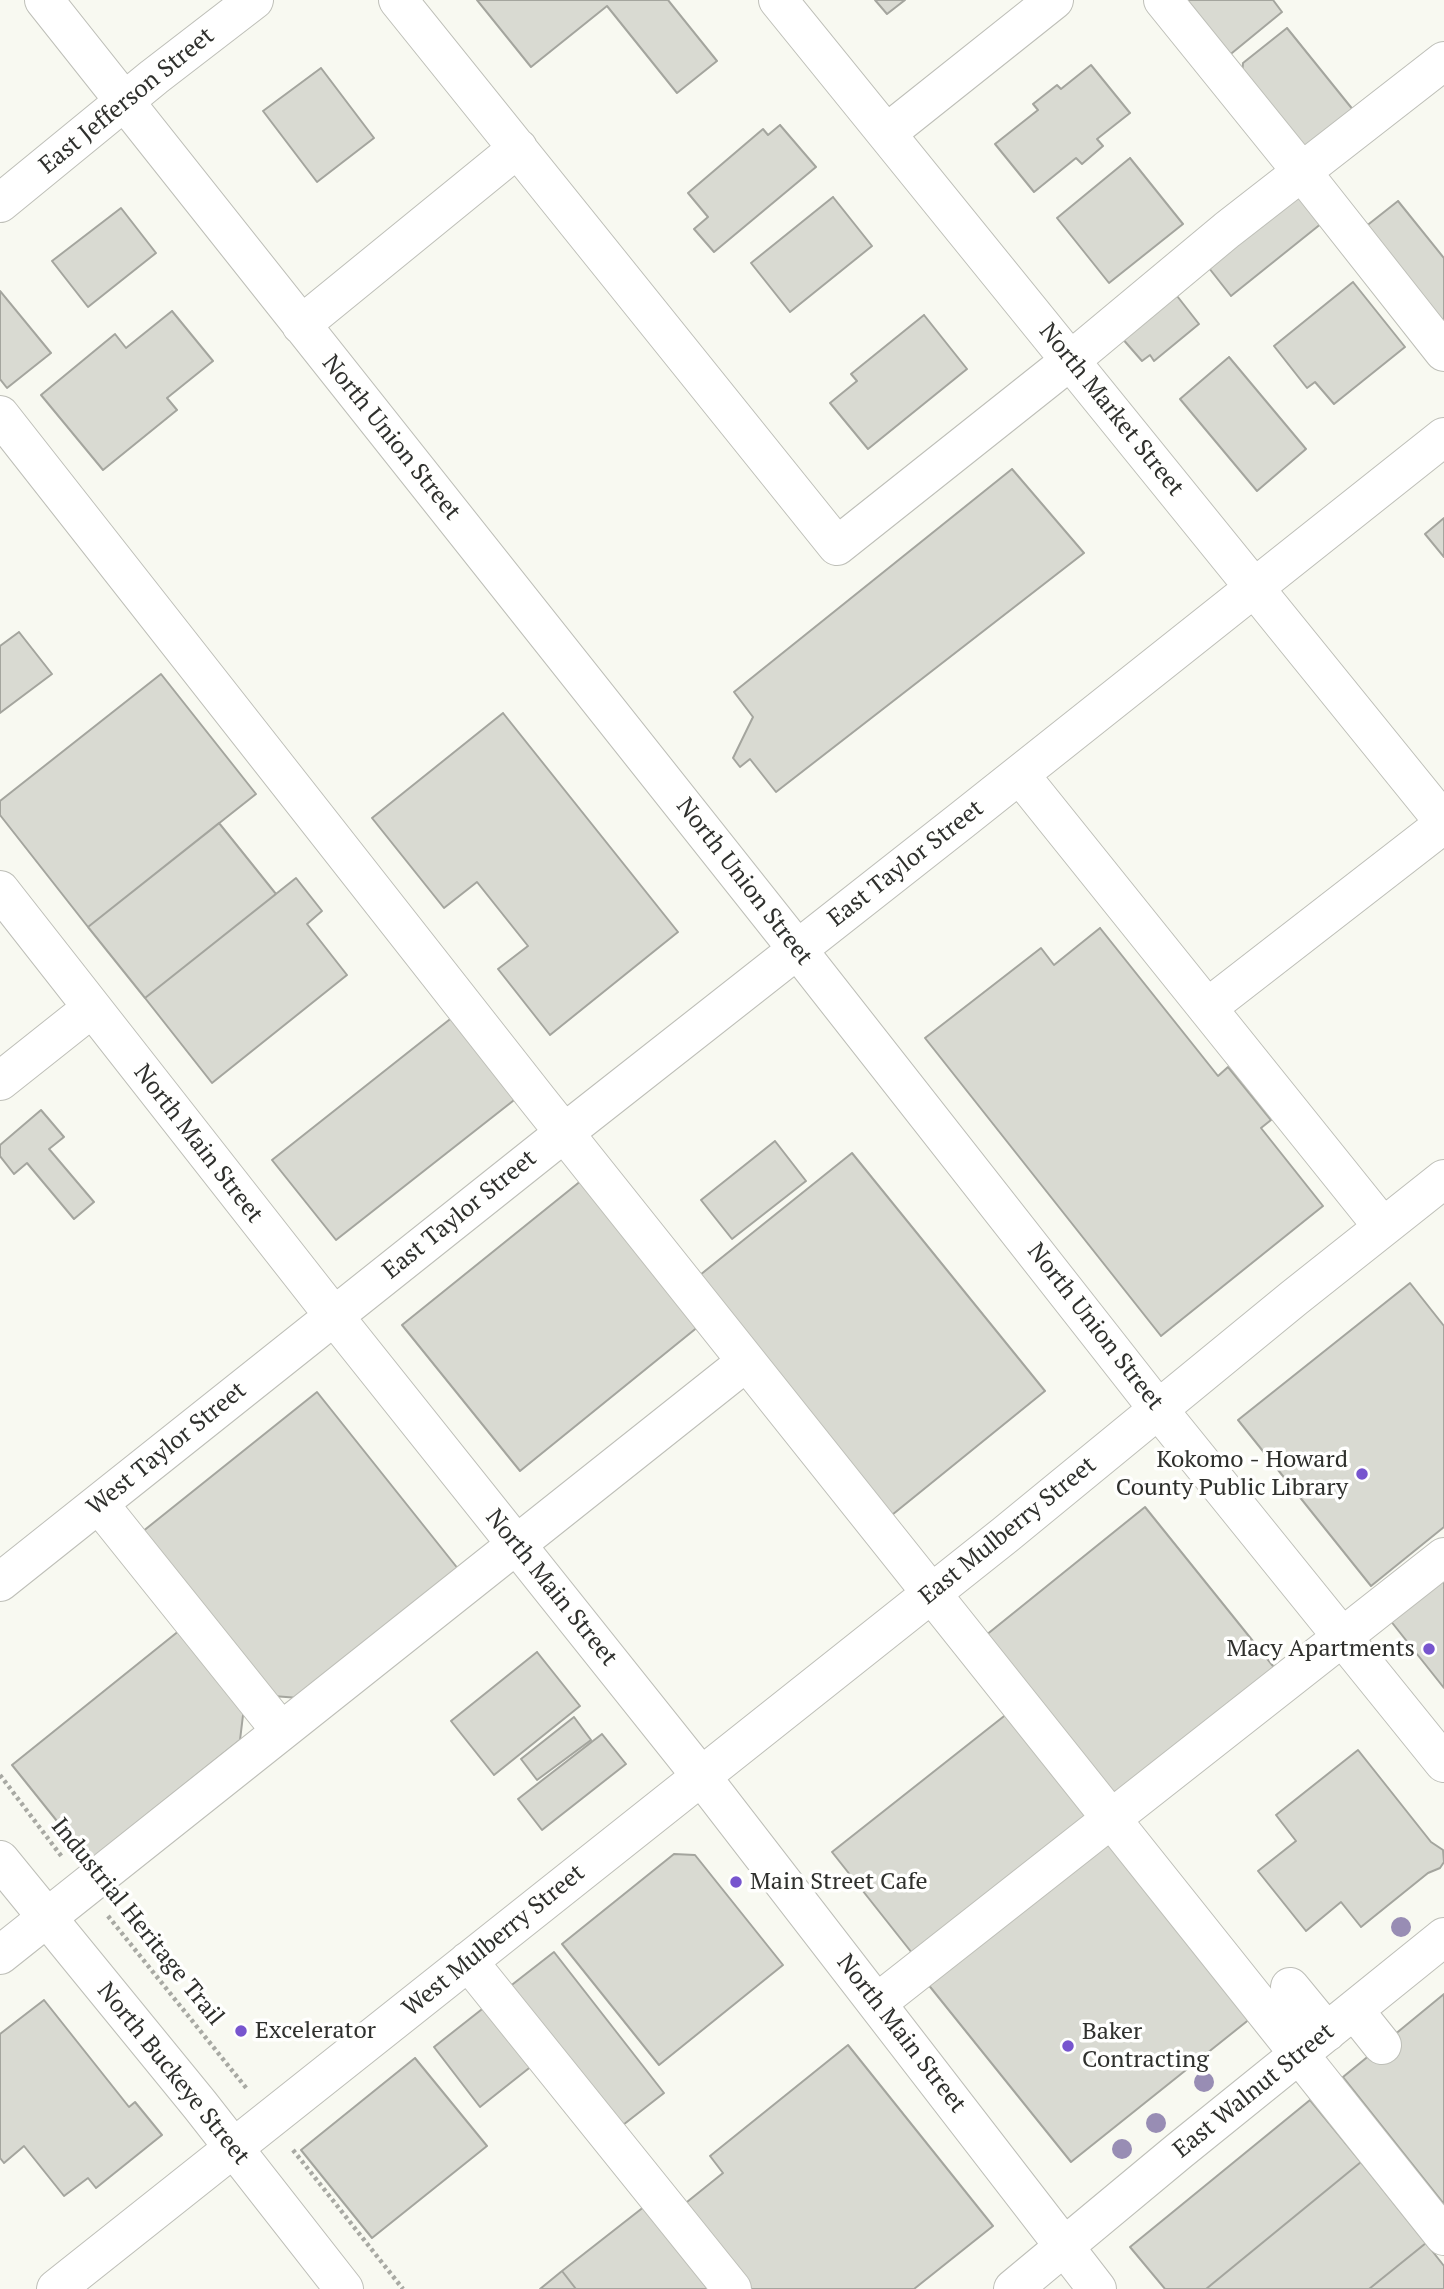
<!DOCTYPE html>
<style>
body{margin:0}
canvas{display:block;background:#f8f9f1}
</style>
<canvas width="1444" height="2289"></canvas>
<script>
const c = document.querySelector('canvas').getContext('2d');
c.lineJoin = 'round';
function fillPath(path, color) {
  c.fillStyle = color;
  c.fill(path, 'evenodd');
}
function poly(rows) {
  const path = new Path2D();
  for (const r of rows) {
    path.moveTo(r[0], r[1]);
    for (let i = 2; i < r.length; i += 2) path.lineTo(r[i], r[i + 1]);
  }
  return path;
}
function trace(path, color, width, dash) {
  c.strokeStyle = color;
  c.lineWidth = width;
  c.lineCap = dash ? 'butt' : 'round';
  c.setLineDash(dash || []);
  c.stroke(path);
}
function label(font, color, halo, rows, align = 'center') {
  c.font = font + ' "PT Serif",serif';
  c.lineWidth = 7;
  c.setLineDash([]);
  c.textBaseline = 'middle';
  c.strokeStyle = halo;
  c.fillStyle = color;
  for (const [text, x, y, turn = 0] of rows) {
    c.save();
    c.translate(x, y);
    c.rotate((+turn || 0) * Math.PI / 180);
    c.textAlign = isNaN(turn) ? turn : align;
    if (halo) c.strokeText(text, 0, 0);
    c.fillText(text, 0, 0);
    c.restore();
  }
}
const building = poly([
 [477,0,668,0,717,61,677,93,607,6,531,67,477,0],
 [875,0,905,0,887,14,875,0],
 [1188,0,1273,0,1282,12,1221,62,1178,8,1188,0],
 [1287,28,1358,116,1316,149,1290,149,1241,87,1243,63,1287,28],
 [1091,65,1130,113,1097,139,1103,146,1082,164,1076,158,1034,192,995,144,1038,110,1033,104,1057,85,1061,89,1091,65],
 [321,68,374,138,317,182,263,111,321,68],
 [780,125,816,167,714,252,694,229,708,217,688,193,763,129,768,135,780,125],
 [1130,158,1183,224,1109,283,1057,218,1130,158],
 [1297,190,1322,223,1231,296,1205,263,1297,190],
 [833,197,872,246,790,312,751,263,833,197],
 [1398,201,1444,258,1444,334,1360,231,1398,201],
 [121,208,156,253,88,307,52,261,121,208],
 [1353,282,1405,347,1334,404,1315,382,1307,388,1274,346,1353,282],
 [1170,287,1199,324,1154,361,1150,355,1142,361,1121,337,1170,287],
 [0,291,51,353,7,388,0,379,0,291],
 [172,311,213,361,167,398,177,410,103,470,41,395,115,334,126,348,172,311],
 [924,315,967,369,868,449,830,403,857,381,851,374,924,315],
 [1229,357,1306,449,1257,491,1180,399,1229,357],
 [1012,469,1084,553,776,792,750,759,740,767,733,758,753,717,734,692,1012,469],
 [1444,518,1444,557,1425,534,1444,518],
 [19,632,52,674,0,713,0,646,19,632],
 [161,674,256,794,88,927,0,815,0,801,161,674],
 [503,713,678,932,550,1035,498,969,528,946,477,882,444,908,372,818,503,713],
 [219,823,276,894,145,998,88,927,219,823],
 [296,878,322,911,307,924,347,975,212,1083,145,998,296,878],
 [1100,928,1218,1076,1228,1067,1271,1120,1261,1128,1323,1206,1161,1336,925,1038,1041,948,1054,965,1100,928],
 [454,1016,518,1097,336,1240,272,1160,454,1016],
 [41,1110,64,1137,49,1149,94,1202,74,1219,27,1163,14,1174,0,1156,0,1145,41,1110],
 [775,1141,806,1181,732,1239,701,1200,775,1141],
 [852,1153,1045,1391,887,1519,695,1279,852,1153],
 [582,1180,699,1326,520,1471,402,1325,582,1180],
 [1410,1283,1444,1326,1444,1527,1371,1586,1238,1420,1410,1283],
 [317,1392,459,1570,299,1698,273,1696,142,1532,317,1392],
 [1145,1507,1277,1671,1112,1804,980,1640,1145,1507],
 [1444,1561,1444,1688,1382,1610,1444,1561],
 [180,1630,244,1707,240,1740,89,1861,12,1765,180,1630],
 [537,1652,580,1706,494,1775,451,1721,537,1652],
 [1008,1713,1088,1814,912,1953,832,1852,1008,1713],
 [574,1717,591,1740,537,1780,521,1759,574,1717],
 [602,1734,626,1764,542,1830,518,1799,602,1734],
 [1358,1750,1431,1842,1443,1850,1444,1862,1440,1868,1428,1873,1361,1927,1341,1902,1306,1931,1258,1871,1296,1841,1276,1815,1358,1750],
 [1107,1838,1251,2018,1071,2162,927,1983,1107,1838],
 [674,1854,695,1855,783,1965,659,2065,562,1944,674,1854],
 [554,1952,664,2093,614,2132,504,1991,554,1952],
 [1444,1994,1444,2204,1343,2077,1444,1994],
 [44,2000,129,2107,135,2102,162,2135,96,2188,88,2178,64,2196,24,2146,4,2163,0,2158,0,2034,44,2000],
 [486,2006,533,2065,480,2107,434,2047,486,2006],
 [848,2045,993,2226,914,2289,741,2289,677,2210,723,2173,710,2156,848,2045],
 [415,2058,487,2146,372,2238,301,2150,415,2058],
 [1310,2100,1361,2162,1206,2289,1165,2289,1130,2247,1310,2100],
 [1361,2162,1426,2243,1369,2289,1206,2289,1361,2162],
 [645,2206,711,2289,576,2289,562,2271,645,2206],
 [1426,2243,1444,2266,1444,2289,1369,2289,1426,2243],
 [562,2271,576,2289,540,2289,562,2271]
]);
fillPath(building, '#d9dad2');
trace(building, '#a4a59e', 2);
const minor = poly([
 [44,0,797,949,1158,1409,1444,1763],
 [398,0,837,546,1071,360,1227,230,1444,61],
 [778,0,1444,822],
 [1163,0,1302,172,1444,352],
 [887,133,1054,0],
 [0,203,154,77,254,0],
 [301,325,518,148],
 [0,415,538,1100,1444,2236],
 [1020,775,1383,1227],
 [0,890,334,1316,701,1776,1097,2289],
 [1207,1008,1444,824],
 [0,1081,92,1008],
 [99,1504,281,1731],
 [0,1582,564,1133,962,820,1444,437],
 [0,1860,200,2105,344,2289],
 [0,1955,746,1362],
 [468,1961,732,2289],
 [1290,1987,1327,2032],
 [877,2003,1444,1557],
 [1354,2010,1382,2045],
 [56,2289,1005,1535,1294,1298,1444,1179],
 [1013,2289,1179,2151,1444,1937]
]);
trace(minor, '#bebfb8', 40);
trace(poly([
 [0,1775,62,1857],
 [108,1916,247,2089],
 [293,2150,403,2289]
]), '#a8a9a3', 4.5, [3.5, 3.5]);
trace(minor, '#fff', 38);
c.fillStyle = '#988db4';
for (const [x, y] of [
 [1401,1927],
 [1204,2082],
 [1156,2123],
 [1122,2149]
]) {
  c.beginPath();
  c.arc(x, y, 10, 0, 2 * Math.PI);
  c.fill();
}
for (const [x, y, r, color] of [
 [1362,1474,7,"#7755ce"],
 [1429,1649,7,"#7755ce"],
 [736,1882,7,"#7755ce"],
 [241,2031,7,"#7755ce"],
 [1068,2046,7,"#7755ce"]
]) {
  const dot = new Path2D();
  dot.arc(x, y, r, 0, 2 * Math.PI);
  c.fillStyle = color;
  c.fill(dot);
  trace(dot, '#fffffe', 2.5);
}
label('24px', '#2f302d', '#fffffe', [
 ["East Jefferson Street",127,101,-39],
 ["North Market Street",1111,410,51],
 ["North Union Street",391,438,51],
 ["East Taylor Street",906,864,-38],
 ["North Union Street",744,882,52],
 ["North Main Street",198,1144,52],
 ["East Taylor Street",460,1215,-39],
 ["North Union Street",1095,1327,52],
 ["West Taylor Street",167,1449,-39],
 ["East Mulberry Street",1008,1531,-39],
 ["North Main Street",551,1588,51],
 ["Industrial Heritage Trail",137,1922,51],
 ["West Mulberry Street",494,1941,-39],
 ["North Main Street",901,2034,52],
 ["North Buckeye Street",173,2074,51],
 ["East Walnut Street",1254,2091,-39]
]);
label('24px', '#2f302d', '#fffffe', [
 ["Kokomo - Howard",1348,1460,"right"],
 ["County Public Library",1348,1488,"right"],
 ["Macy Apartments",1415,1649,"right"],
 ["Main Street Cafe",750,1882],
 ["Excelerator",255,2031],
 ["Baker",1082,2032],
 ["Contracting",1082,2060]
], 'left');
</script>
